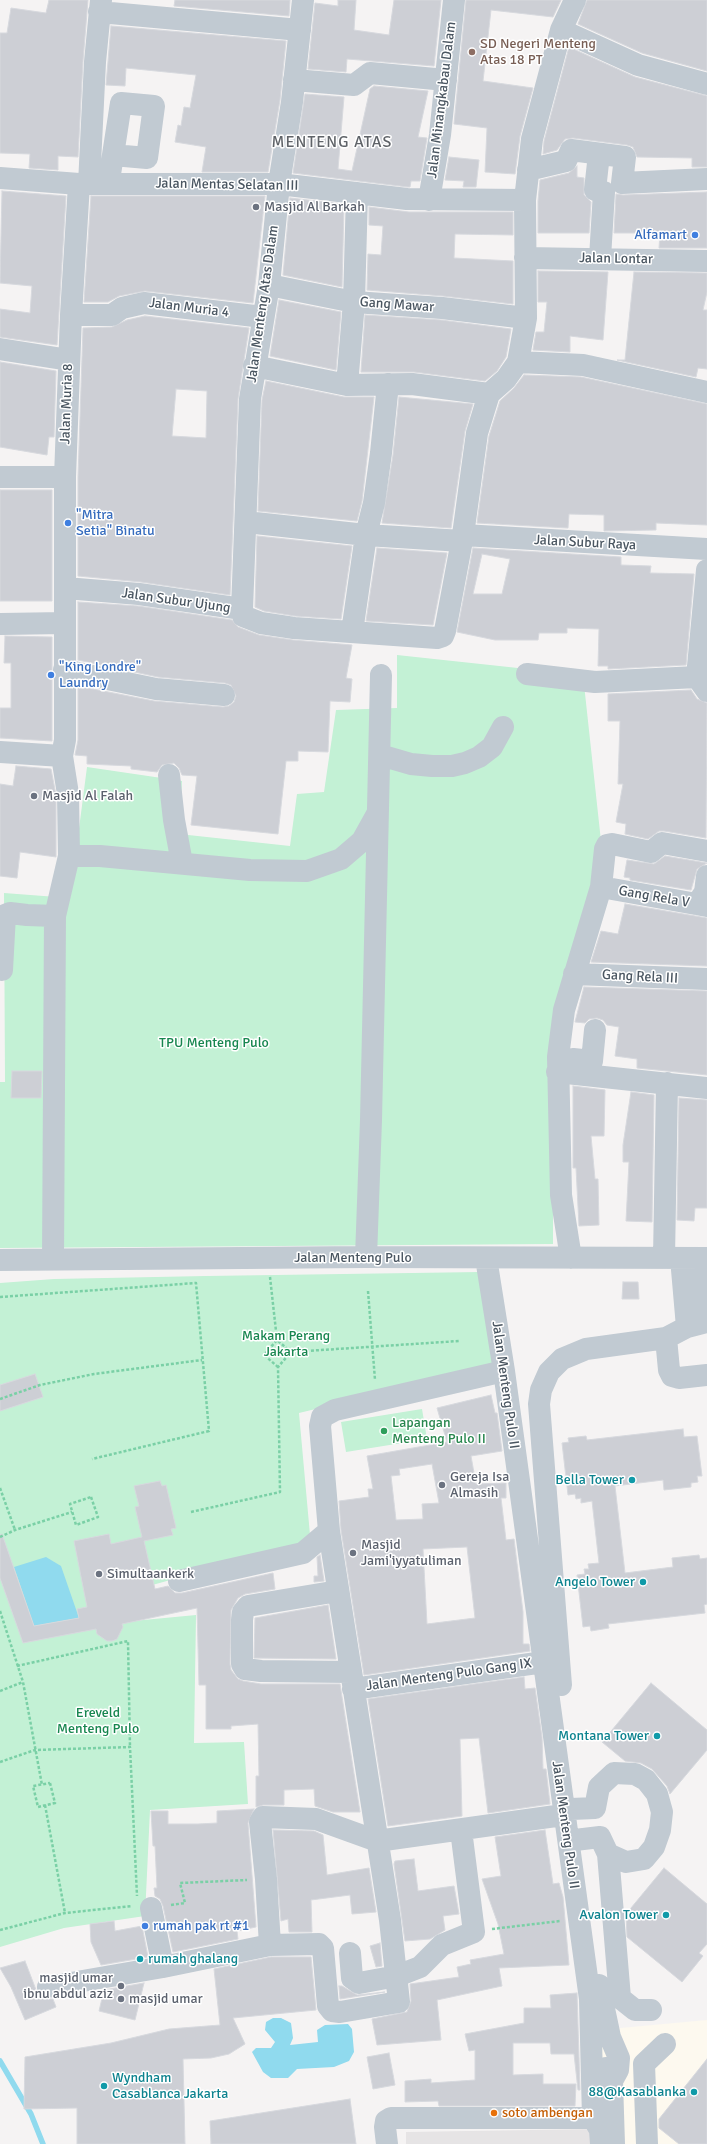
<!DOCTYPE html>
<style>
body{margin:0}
canvas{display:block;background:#f5f3f3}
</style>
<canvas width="707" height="2144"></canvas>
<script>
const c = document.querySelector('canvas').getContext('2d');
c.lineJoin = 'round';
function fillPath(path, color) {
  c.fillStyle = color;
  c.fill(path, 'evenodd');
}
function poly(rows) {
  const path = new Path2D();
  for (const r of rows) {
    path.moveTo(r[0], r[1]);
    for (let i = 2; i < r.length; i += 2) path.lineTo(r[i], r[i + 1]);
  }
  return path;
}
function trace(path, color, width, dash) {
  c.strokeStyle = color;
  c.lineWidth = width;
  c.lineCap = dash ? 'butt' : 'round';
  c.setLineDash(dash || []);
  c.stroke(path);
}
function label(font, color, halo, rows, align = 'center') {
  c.font = font + ' Signika,sans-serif';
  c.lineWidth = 3;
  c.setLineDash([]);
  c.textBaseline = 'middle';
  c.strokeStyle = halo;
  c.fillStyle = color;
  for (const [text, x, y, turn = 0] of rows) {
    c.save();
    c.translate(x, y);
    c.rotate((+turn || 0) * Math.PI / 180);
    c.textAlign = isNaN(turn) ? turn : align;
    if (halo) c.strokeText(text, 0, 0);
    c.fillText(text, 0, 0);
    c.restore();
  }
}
fillPath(poly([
 [707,2020,707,2144,604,2144,599,2030]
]), '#fdf9ef');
fillPath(poly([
 [596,2129,596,2144,406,2144,406,2132]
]), '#e6e4e5');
fillPath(poly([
 [397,655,583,675,605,878,553,1030,553,1244,0,1248,0,1082,5,1082,4,893,70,898,87,767,182,781,179,834,290,846,297,794,324,792,336,710,397,708],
 [480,1272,494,1366,299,1413,310,1535,297,1545,127,1592,133,1621,196,1615,194,1743,244,1742,248,1804,150,1810,145,1916,64,1928,0,1947,0,1283,54,1279,206,1276],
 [422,1409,427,1439,346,1452,341,1422]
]), '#c3f1d5');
fillPath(poly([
 [46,1557,61,1566,79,1618,34,1626,14,1567],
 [273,2018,281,2018,291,2023,293,2038,290,2045,318,2042,317,2030,325,2025,348,2024,352,2029,354,2052,349,2061,334,2067,297,2069,288,2078,271,2078,263,2072,252,2052,256,2048,271,2048,275,2042,265,2030,266,2022]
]), '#90daee');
trace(poly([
 [0,2061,31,2114,43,2144]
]), '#90daee', 5.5);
const building = poly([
 [49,0,88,0,83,61,78,157,58,156,58,170,29,168,30,154,0,153,0,33,7,33,11,8,46,13,49,0],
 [175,0,290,0,289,16,174,6,175,0],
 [338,0,356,0,354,30,389,35,394,0,441,0,434,66,347,59,346,72,308,69,315,3,338,6,338,0],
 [466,0,561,0,553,17,491,10,483,81,533,88,520,136,515,174,485,172,487,128,454,124,466,0],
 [587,0,707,0,707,71,642,53,578,24,587,0],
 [111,26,286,41,280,100,268,172,202,172,206,147,175,142,178,125,181,126,184,107,190,108,196,75,126,68,125,86,106,85,111,26],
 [569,47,635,77,707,96,707,167,692,167,692,158,637,157,633,147,627,145,573,138,565,139,557,150,543,154,544,141,569,47],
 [374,86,428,91,418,137,427,138,420,181,411,181,410,187,408,187,293,173,305,94,344,97,338,169,352,171,370,89,374,86],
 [449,157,479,160,476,187,463,187,464,181,445,180,449,157],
 [577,166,577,177,584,178,584,195,591,202,589,233,538,233,538,201,540,180,569,173,577,166],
 [2,191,66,196,57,345,0,337,0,309,30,313,32,286,0,283,2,191],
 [707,192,707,248,659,248,660,233,614,233,616,194,623,195,707,192],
 [91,196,265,196,253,303,145,291,119,296,108,302,84,302,91,196],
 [290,198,344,204,342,287,283,275,290,198],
 [369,207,409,212,513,212,513,235,455,234,454,258,513,261,513,304,443,296,367,290,368,254,381,255,383,226,369,225,369,207],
 [538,271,608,272,603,340,570,336,570,352,533,350,536,332,544,332,547,302,538,302,538,271],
 [634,272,707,273,707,292,703,310,707,310,707,369,698,368,696,377,617,360,625,360,634,272],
 [279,300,341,312,336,370,270,356,279,300],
 [365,315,441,320,511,329,506,357,497,371,485,381,414,372,361,372,365,315],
 [145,316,249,328,238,399,230,595,141,582,78,576,78,477,83,328,112,327,127,320,145,316],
 [176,389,207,391,206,438,172,436,176,389],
 [0,362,56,371,54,437,49,437,47,455,0,447,0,362],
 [524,375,581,377,707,404,707,525,656,523,656,530,604,531,604,515,569,514,568,528,477,523,489,436,500,401,514,388,524,375],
 [266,381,344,397,374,397,362,501,357,521,258,511,262,400,266,381],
 [399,397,473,404,465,431,451,528,382,523,393,455,399,397],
 [0,490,52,490,52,601,0,601,0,490],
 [257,536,352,546,341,619,295,616,264,611,255,607,257,536],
 [377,548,447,553,433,625,366,621,377,548],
 [473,548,621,557,621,565,651,566,650,573,694,574,686,665,608,669,608,666,598,666,599,629,567,628,567,633,539,633,538,640,495,640,457,632,473,548],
 [482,554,510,559,502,594,473,594,482,554],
 [78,602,138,606,232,620,238,627,259,635,293,640,352,645,346,678,352,679,350,702,330,701,328,752,298,751,298,761,286,761,278,834,191,825,197,776,182,775,179,768,174,763,162,765,157,772,131,769,131,766,87,764,87,756,75,755,78,740,78,686,154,701,223,707,229,706,234,702,236,696,231,685,225,683,158,677,78,660,78,602],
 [5,636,52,637,52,741,0,738,0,708,11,708,11,663,4,663,5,636],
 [691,690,697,699,707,703,706,838,664,831,659,831,648,839,625,834,626,824,616,822,623,784,618,784,620,721,608,721,608,694,691,690],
 [16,766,51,769,56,795,56,857,20,852,17,878,0,876,0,784,13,786,16,766],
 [665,856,707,863,697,869,691,890,630,880,630,878,624,877,627,860,654,864,665,856],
 [625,904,707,918,707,966,591,962,601,931,618,934,625,904],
 [584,987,707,991,707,1075,637,1068,637,1059,615,1056,619,1027,607,1025,603,1020,597,1018,589,1019,585,1023,575,1022,584,987],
 [12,1071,42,1071,41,1098,11,1098,12,1071],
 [573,1086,605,1090,604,1136,591,1136,595,1179,598,1179,599,1225,579,1226,576,1168,573,1168,573,1086],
 [631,1092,654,1095,652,1222,626,1221,629,1162,623,1162,623,1145,631,1092],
 [679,1098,707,1100,707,1208,695,1208,694,1221,677,1220,679,1098],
 [623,1282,638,1282,639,1299,622,1299,623,1282],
 [35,1374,43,1397,0,1411,0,1385,35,1374],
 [491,1395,495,1413,497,1413,502,1451,471,1456,476,1484,506,1483,506,1498,501,1498,506,1540,514,1539,523,1612,523,1644,529,1644,530,1651,364,1675,341,1530,339,1501,369,1497,368,1489,373,1489,367,1456,447,1442,437,1408,491,1395],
 [432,1464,439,1503,422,1504,423,1519,396,1520,391,1476,400,1475,399,1469,432,1464],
 [467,1547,475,1618,427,1624,423,1549,467,1547],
 [683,1429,684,1437,697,1436,702,1476,697,1476,698,1482,691,1483,691,1487,664,1490,663,1480,615,1486,625,1573,673,1567,672,1558,699,1555,700,1559,707,1558,707,1604,704,1605,705,1613,608,1624,609,1628,591,1631,590,1626,583,1627,577,1575,585,1574,584,1569,589,1569,588,1564,599,1563,592,1501,581,1503,581,1498,576,1499,575,1494,568,1495,562,1443,569,1442,568,1438,586,1436,587,1440,683,1429],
 [160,1481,162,1486,166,1485,176,1528,171,1529,173,1535,144,1541,155,1589,168,1586,175,1593,182,1593,273,1573,275,1589,245,1594,238,1598,231,1610,230,1664,231,1670,238,1679,243,1681,261,1684,340,1684,360,1812,333,1812,315,1806,314,1789,284,1790,284,1805,263,1805,256,1807,256,1776,259,1776,258,1724,231,1726,231,1729,206,1729,206,1685,199,1685,197,1608,122,1624,123,1627,117,1639,112,1641,107,1641,97,1634,96,1629,23,1643,0,1578,0,1535,2,1534,34,1626,79,1618,77,1609,87,1607,74,1541,109,1534,111,1544,142,1537,135,1507,139,1506,134,1486,160,1481],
 [320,1555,324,1581,314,1582,314,1576,318,1576,317,1557,320,1555],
 [328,1605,336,1659,254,1658,255,1618,328,1605],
 [524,1677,525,1689,535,1688,542,1737,543,1769,546,1769,550,1804,488,1813,479,1738,460,1739,462,1816,388,1826,368,1699,524,1677],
 [651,1683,707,1730,707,1750,670,1794,667,1786,652,1769,641,1763,625,1761,602,1742,651,1683],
 [254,1809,248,1823,256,1927,237,1931,238,1939,173,1952,163,1906,160,1899,155,1896,154,1888,157,1888,155,1846,153,1846,151,1811,168,1811,168,1824,198,1824,217,1823,217,1811,254,1809],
 [273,1830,314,1831,323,1835,327,1875,369,1868,376,1912,352,1914,350,1895,311,1900,312,1932,289,1932,288,1919,281,1921,273,1830],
 [545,1830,553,1884,559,1883,563,1897,569,1965,499,1968,502,1986,437,2000,441,2040,377,2045,372,2019,407,2012,411,2001,410,1984,459,1977,457,1967,471,1964,470,1960,504,1954,498,1924,482,1879,501,1876,495,1837,545,1830],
 [414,1859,418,1891,454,1886,459,1914,443,1916,445,1930,430,1939,405,1941,394,1864,395,1861,414,1859],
 [664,1868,707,1904,707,1944,699,1953,703,1956,682,1982,627,1937,626,1914,664,1868],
 [114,1921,115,1931,142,1926,148,1957,101,1965,91,1942,90,1924,114,1921],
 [380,1943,382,1966,376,1967,370,1946,380,1943],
 [271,1957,311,1957,316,2010,233,2018,245,2044,229,2054,211,2058,183,2059,185,2144,77,2144,77,2108,24,2109,25,2057,111,2043,169,2029,220,2025,214,1969,271,1957],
 [25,1961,38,1995,44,1999,53,1999,56,2007,25,2020,11,1987,0,1968,25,1961],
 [144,1983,135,2020,99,2011,104,1990,144,1983],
 [339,1986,342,1986,357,1995,385,1992,340,1999,339,1986],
 [577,1993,580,2090,578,2090,574,2054,551,2054,550,2043,513,2043,513,2075,543,2074,543,2084,576,2084,575,2106,439,2106,438,2101,405,2102,405,2081,431,2079,431,2083,475,2080,475,2050,469,2051,465,2034,524,2023,524,2008,551,2008,550,1995,577,1993],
 [389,2053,395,2085,373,2089,367,2057,389,2053],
 [707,2059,707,2144,679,2144,659,2128,659,2119,707,2059],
 [350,2099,356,2144,211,2144,210,2121,350,2099]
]);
fillPath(building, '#cdcfd5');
trace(building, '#d7d9de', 1);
trace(poly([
 [270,1277,277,1340],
 [368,1291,375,1380],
 [0,1297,196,1283,209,1431,92,1459],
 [291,1352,459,1341],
 [0,1399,40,1385,94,1374,202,1360],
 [0,1488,15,1530],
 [91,1497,98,1517,76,1525,70,1504,91,1497],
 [191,1512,280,1492,278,1367,291,1352,277,1340,264,1355,278,1367],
 [0,1537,15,1530,72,1512],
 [0,1611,23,1682,42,1785],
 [17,1666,128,1641,130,1747],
 [0,1691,23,1682],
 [0,1762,35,1750,130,1747,137,1896],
 [50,1783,55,1803,38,1807,33,1786,50,1783],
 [45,1805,65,1913],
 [171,1905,185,1903,180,1883,247,1880],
 [492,1929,560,1921],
 [0,1930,65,1913,132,1906]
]), '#7ad0a6', 2.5, [3, 2]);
trace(poly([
 [303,0,292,102,279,184,269,285,250,399,242,609,243,616,261,623,294,628,437,638,443,636,445,631,463,535,477,433,489,394,506,379,518,362,526,318,525,200,532,139,561,30,575,0],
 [99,12,300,30],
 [561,30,638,65,707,84],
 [294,80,354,85,370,73,446,80],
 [599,154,595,190,604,192,600,258],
 [528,170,566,161,571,150,625,157,622,183,707,179],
 [0,178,79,184,279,184,407,199,525,200],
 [89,184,95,62,101,0],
 [109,184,110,174,113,155,121,103,154,106,147,158,113,155],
 [429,200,440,135,454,0],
 [525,258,707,261],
 [269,285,354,302,442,308,526,318],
 [71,315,112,315,122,308,144,303,263,317],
 [0,349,69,360],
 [518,362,583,365,707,392],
 [254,366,347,385,412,384,489,394],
 [347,385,354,302,357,193],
 [0,477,65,477],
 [246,522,366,535,462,541],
 [463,535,707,549],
 [707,570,697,677,707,691],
 [65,588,139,594,242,609],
 [0,624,65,623],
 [352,632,366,535,374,503,381,453,388,384],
 [64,670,156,689,224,695],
 [527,674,595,682,697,677],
 [0,752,62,756],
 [380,755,411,764,432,766,452,766,465,763,479,757,492,747,503,727],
 [169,775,174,820,182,863],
 [69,856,100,856,250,870,307,871,341,859,362,841,377,814],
 [601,887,707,906],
 [697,904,705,892,707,876],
 [2,970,5,915,10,913,27,915,55,916],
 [574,974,707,979],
 [571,1069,573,1059,592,1061,595,1030],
 [557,1072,707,1088],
 [366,1257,371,1120,381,675],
 [486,1258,504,1371,590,1999,593,2118,600,2130,601,2144],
 [571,1258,561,1195,558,1057,564,1010,601,887,605,849,607,845,612,844,651,852,662,843,707,851],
 [664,1258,667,1083],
 [681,1258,687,1327],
 [699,1258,706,1322],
 [53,1259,55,916,69,856,68,794,62,756,65,740,65,477,71,315,79,184],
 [0,1260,366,1257,707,1258],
 [666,1338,669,1370,672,1376,679,1378,707,1375],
 [179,1581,303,1553,329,1531],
 [338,1591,248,1606,243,1612,242,1620,242,1664,245,1669,261,1671,351,1672],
 [561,1685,539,1404,541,1390,549,1372,562,1359,586,1349,666,1338,687,1327,707,1322],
 [353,1689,544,1662],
 [571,1809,595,1808,599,1787,614,1773,635,1774,646,1780,657,1794,662,1812,660,1830,654,1847,644,1859,626,1862,608,1854,600,1837,575,1840],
 [608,1854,620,1998,635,2010,651,2010],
 [151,1908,163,1967],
 [270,1945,266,1879,260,1822,263,1817,316,1819,377,1841,563,1815],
 [350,1953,352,1978,359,1983,397,1976,420,1967,442,1945,474,1932,461,1830],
 [599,1985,610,2037,619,2058,618,2070,612,2081],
 [48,1987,163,1967,270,1945,319,1944,323,1948,328,2006,332,2011,340,2012,399,2002,390,1920,329,1531,320,1426,322,1417,335,1410,504,1371],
 [606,2068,612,2081,614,2144],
 [387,2144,385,2127,386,2121,391,2118,593,2118],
 [647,2144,644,2064,665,2044]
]), '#c1cad2', 22);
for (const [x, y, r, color] of [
 [472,52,4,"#8d6e63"],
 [256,207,4,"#6b7280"],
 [695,235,4,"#3f7fe0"],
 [68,523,4,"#3f7fe0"],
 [51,675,4,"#3f7fe0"],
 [34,796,4,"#6b7280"],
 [384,1431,4,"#2e9e5b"],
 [632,1480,4,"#0f9aa8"],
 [442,1485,4,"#6b7280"],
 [353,1553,4,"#6b7280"],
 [99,1574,4,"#6b7280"],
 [643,1582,4,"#0f9aa8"],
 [657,1736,4,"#0f9aa8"],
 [666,1915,4,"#0f9aa8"],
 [145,1926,4,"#3f7fe0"],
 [140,1959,4,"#0f9aa8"],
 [121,1986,4,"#6b7280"],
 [121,1999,4,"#6b7280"],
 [104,2086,4,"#0f9aa8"],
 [694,2092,4,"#0f9aa8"],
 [494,2113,4,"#e8710a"]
]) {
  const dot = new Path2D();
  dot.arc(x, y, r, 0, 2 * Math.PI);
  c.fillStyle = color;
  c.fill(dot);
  trace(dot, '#fff', 1.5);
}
label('14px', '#785e54', '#fff', [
 ["SD Negeri Menteng",480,44],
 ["Atas 18 PT",480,60]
], 'left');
label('14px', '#4a5661', '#fff', [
 ["Jalan Minangkabau Dalam",442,100,-83],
 ["Jalan Mentas Selatan III",227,185,1],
 ["Jalan Lontar",616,259,1],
 ["Jalan Menteng Atas Dalam",263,304,-82],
 ["Gang Mawar",397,305,4],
 ["Jalan Muria 4",189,308,7],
 ["Jalan Muria 8",67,404,-88],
 ["Jalan Subur Raya",585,543,3],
 ["Jalan Subur Ujung",176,601,8],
 ["Gang Rela V",654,897,10],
 ["Gang Rela III",640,977,3],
 ["Jalan Menteng Pulo",353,1258],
 ["Jalan Menteng Pulo II",505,1385,82],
 ["Jalan Menteng Pulo Gang IX",449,1675,-8],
 ["Jalan Menteng Pulo II",565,1825,82]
]);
label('14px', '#5b616d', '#fff', [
 ["Masjid Al Barkah",264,207],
 ["Masjid Al Falah",42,796],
 ["Gereja Isa",450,1477],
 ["Almasih",450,1493],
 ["Masjid",361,1545],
 ["Jami'iyyatuliman",361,1561],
 ["Simultaankerk",107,1574],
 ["masjid umar",113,1978,"right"],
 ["ibnu abdul aziz",113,1994,"right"],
 ["masjid umar",129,1999]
], 'left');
label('14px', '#366cbe', '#fff', [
 ["Alfamart",687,235,"right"],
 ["\"Mitra",76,515],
 ["Setia\" Binatu",76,531],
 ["\"King Londre\"",59,667],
 ["Laundry",59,683],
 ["rumah pak rt #1",153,1926]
], 'left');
label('14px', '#17864f', '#fff', [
 ["TPU Menteng Pulo",214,1043],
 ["Makam Perang",286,1336],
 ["Jakarta",286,1352],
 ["Ereveld",98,1713],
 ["Menteng Pulo",98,1729]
]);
label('14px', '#27864d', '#fff', [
 ["Lapangan",392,1423],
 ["Menteng Pulo II",392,1439]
], 'left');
label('14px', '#0d838f', '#fff', [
 ["Bella Tower",624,1480],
 ["Angelo Tower",635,1582],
 ["Montana Tower",649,1736],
 ["Avalon Tower",658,1915],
 ["rumah ghalang",148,1959,"left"],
 ["Wyndham",112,2078,"left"],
 ["Casablanca Jakarta",112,2094,"left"],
 ["88@Kasablanka",686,2092]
], 'right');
label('14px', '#c56008', '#fff', [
 ["soto ambengan",502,2113]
], 'left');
c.letterSpacing = '1px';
label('16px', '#5f6368', '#fff', [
 ["MENTENG ATAS",332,143]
]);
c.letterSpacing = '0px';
</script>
